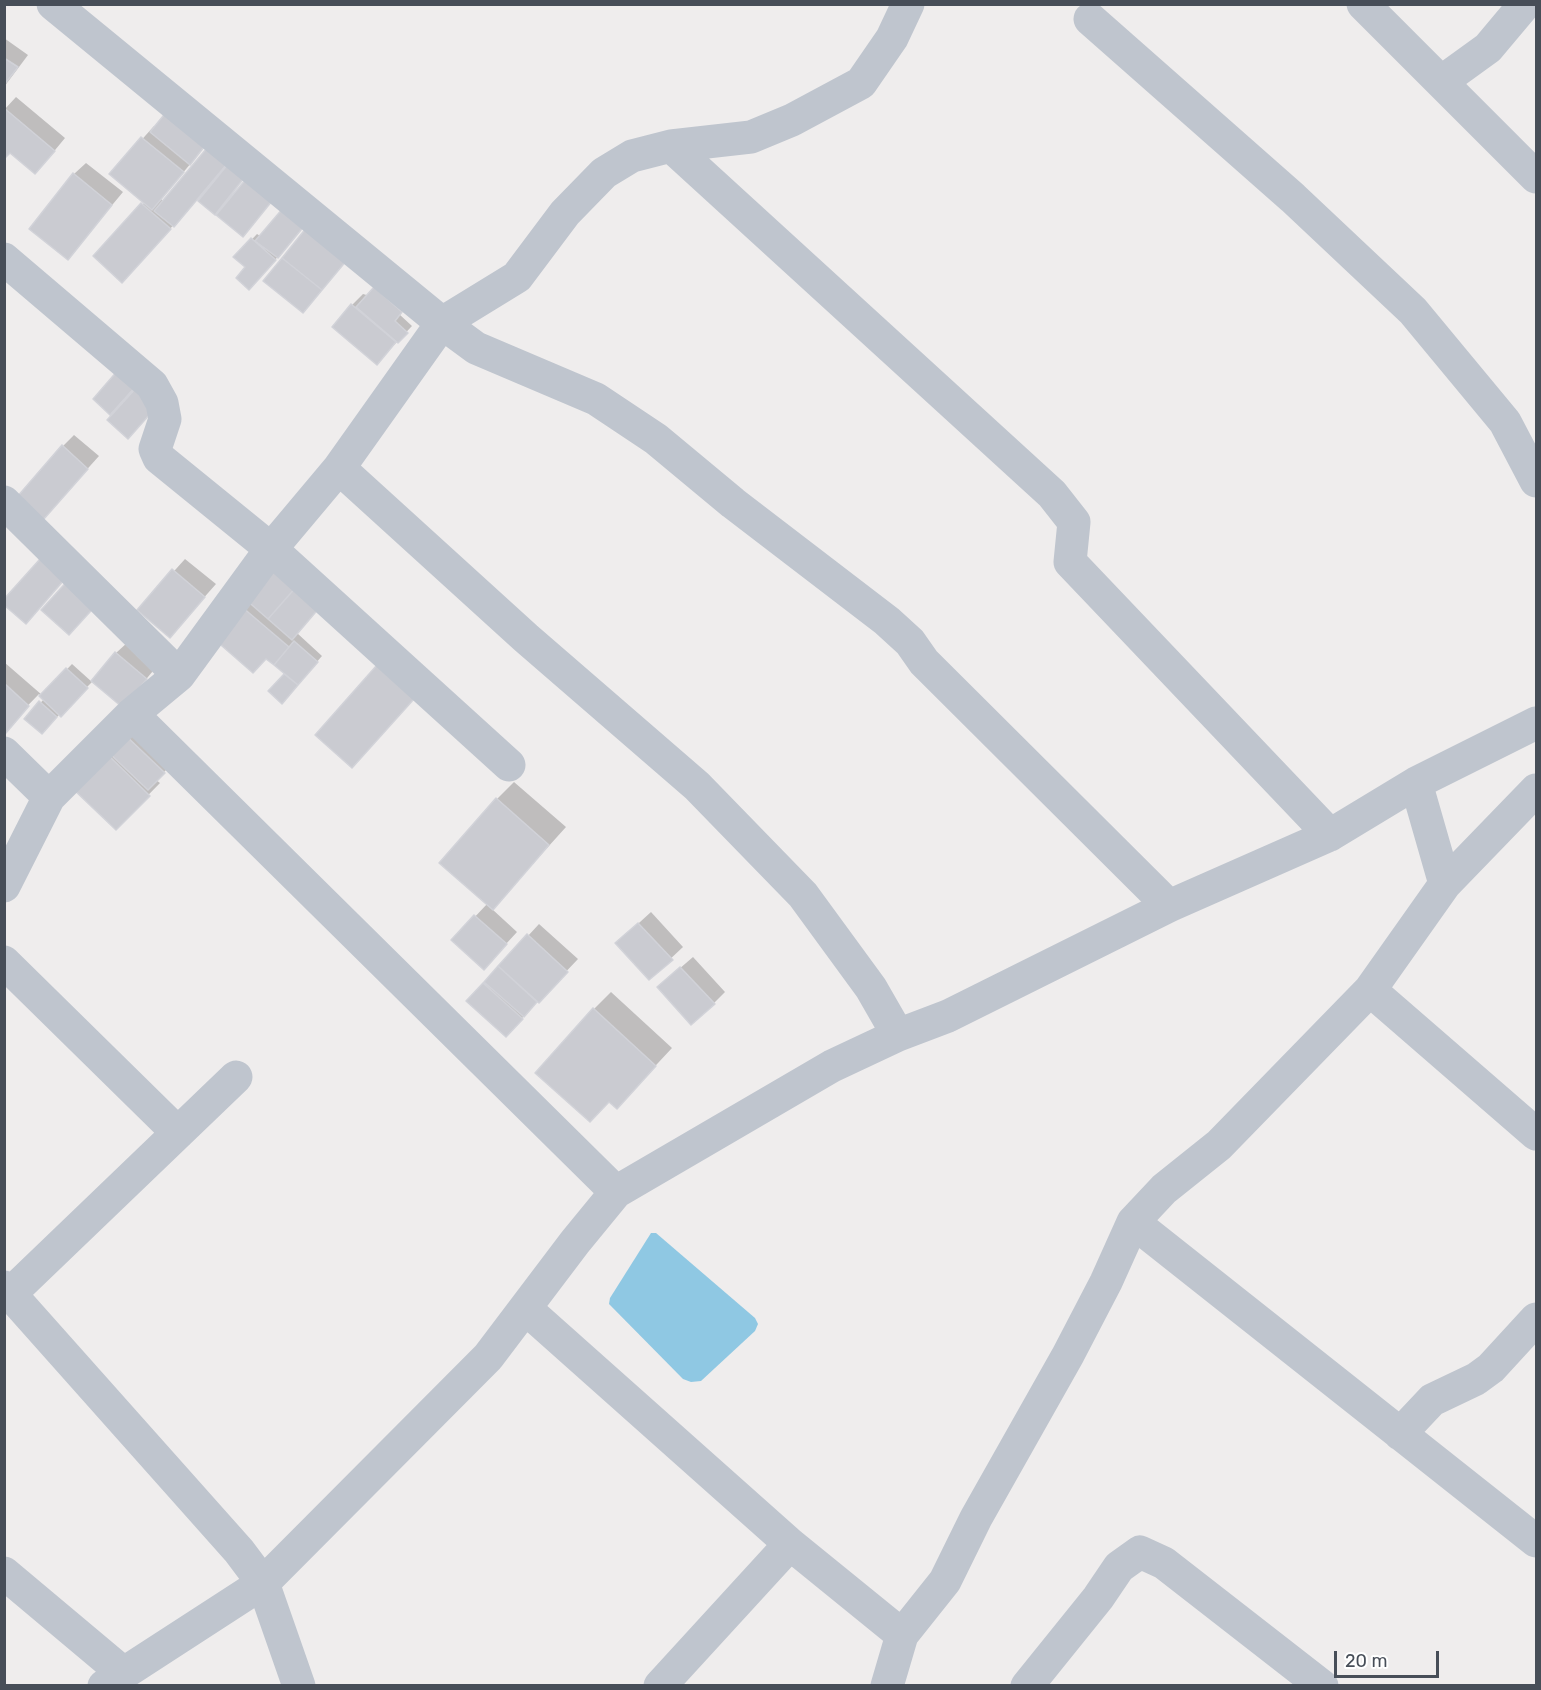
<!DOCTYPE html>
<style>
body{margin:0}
#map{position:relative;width:1541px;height:1690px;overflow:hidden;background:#efeded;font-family:Rubik,sans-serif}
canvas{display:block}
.frame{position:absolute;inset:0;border:6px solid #474e58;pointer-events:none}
.scale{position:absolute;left:1334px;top:1651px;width:105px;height:27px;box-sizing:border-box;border:3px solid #474e58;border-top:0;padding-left:8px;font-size:18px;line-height:21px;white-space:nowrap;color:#474e58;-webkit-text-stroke:4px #fff;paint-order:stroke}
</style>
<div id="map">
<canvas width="1541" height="1690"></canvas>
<div class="frame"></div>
<div class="scale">20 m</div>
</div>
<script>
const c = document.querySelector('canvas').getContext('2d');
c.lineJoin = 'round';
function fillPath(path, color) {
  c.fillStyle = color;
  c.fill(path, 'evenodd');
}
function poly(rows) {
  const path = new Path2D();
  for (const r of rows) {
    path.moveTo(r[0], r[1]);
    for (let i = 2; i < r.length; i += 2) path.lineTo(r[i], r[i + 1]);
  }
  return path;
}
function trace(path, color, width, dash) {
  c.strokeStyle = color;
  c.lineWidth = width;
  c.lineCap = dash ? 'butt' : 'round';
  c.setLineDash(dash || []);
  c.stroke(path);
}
fillPath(poly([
 [651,1233,656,1233,755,1318,758,1324,755,1331,701,1381,691,1382,683,1379,609,1304,610,1298]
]), '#8fc8e3');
fillPath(poly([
 [4,38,28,55,4,87],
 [16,97,65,138,46,161,10,152,4,159,4,110],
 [154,126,222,126,161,199,164,202,213,143,227,167,133,269,95,256,145,202,111,174],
 [86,163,123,192,68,258,74,174],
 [257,234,283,251,254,283,247,267,235,257],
 [363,294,406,306,399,314,412,326,377,363,352,305],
 [143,383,113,416,95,399],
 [74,435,99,456,54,506,63,446],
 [185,559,216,584,170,636,139,610],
 [250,601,297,633,322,656,287,696,270,691,286,673,275,664,266,658,216,639],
 [128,642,157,666,134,694,116,653],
 [4,662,42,695,72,664,92,682,47,727,26,719,44,699,39,694,4,730],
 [131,730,169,767,156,780,160,783,116,828,106,753],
 [514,782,566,827,492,909,517,932,495,956,453,940,488,903,497,799],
 [651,912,683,947,650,978,629,932],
 [539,924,578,959,506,1035,468,1001],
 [693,957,725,992,714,1003,671,976],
 [611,992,672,1048,617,1107,594,1009]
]), '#0003');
const building = poly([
 [4,58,18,67,4,85,4,58],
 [172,105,211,138,190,165,150,132,172,105],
 [4,108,55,151,35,174,10,153,4,159,4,108],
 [141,137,184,172,152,210,109,174,141,137],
 [212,142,232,158,174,227,154,211,212,142],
 [228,164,244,178,215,215,198,201,228,164],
 [73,173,112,205,68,260,29,229,73,173],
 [246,179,272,201,243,237,216,215,246,179],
 [141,203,171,229,122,283,93,256,141,203],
 [284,207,305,225,278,258,255,241,284,207],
 [307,227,347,260,322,290,282,258,307,227],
 [251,238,276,260,249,290,236,278,245,267,233,257,251,238],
 [282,258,322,290,303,313,263,281,282,258],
 [374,287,402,312,395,321,408,333,398,343,356,307,374,287],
 [351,304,396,342,377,365,332,327,351,304],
 [119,369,137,385,110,415,93,399,119,369],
 [137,387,158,405,128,439,107,420,137,387],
 [62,445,88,469,43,520,17,497,62,445],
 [40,559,64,580,26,624,4,605,4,599,40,559],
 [272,565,297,586,268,619,244,598,272,565],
 [172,569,205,597,170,638,137,610,172,569],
 [71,577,99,602,69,635,41,610,71,577],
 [297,586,320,607,292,640,268,619,297,586],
 [242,607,289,647,274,665,266,659,253,673,214,639,242,607],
 [294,641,318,662,298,685,274,665,294,641],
 [115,652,147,679,122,707,91,681,115,652],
 [377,665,414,699,352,768,315,735,377,665],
 [66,668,88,688,61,717,39,696,66,668],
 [284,674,298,685,282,704,268,691,284,674],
 [4,683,29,706,6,733,4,732,4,683],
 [39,701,57,717,42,734,24,719,39,701],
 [124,734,165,773,148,790,107,751,124,734],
 [105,752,150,796,116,830,71,787,105,752],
 [496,798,549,845,493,910,439,863,496,798],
 [474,915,507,944,484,970,451,940,474,915],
 [638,923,673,960,649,980,615,943,638,923],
 [527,934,568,972,539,1003,498,966,527,934],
 [498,966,537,1002,524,1017,484,982,498,966],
 [680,967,715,1004,691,1025,657,987,680,967],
 [483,983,523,1019,506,1037,466,1001,483,983],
 [593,1008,656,1066,617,1109,609,1102,590,1122,535,1073,593,1008]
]);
fillPath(building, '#cacbd1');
trace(building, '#d1d2d8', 1.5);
trace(poly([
 [53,4,442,323,476,348,596,399,656,439,733,503,887,621,910,642,924,662,1169,906],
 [1363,4,1536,177],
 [1090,19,1293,198,1413,311,1505,422,1536,481],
 [1441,82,1488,48,1525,4],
 [671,146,1052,494,1074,522,1070,562,1330,835],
 [4,259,152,385,162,403,165,419,155,449,159,458,271,549,509,765],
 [339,468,526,638,697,786,803,895,871,988,898,1035],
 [4,502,179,675],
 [132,714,616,1192],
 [4,753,49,797],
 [1445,884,1536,790],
 [4,886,49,797,132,714,179,675,271,549,339,468,442,323,517,277,565,213,604,173,632,156,671,146,751,137,792,120,861,83,892,38,908,4],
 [4,962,178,1133],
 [1370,990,1536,1134],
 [1133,1222,1536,1541],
 [4,1287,239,1551,263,1583,299,1686],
 [10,1294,236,1077],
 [526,1309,790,1544,902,1635],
 [1400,1434,1432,1400,1476,1379,1491,1368,1536,1319],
 [4,1573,122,1672],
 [104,1686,263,1583,488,1357,575,1242,616,1192,832,1066,898,1035,948,1016,1169,906,1330,835,1416,783,1536,723],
 [660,1686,790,1544],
 [887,1686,902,1635,945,1581,976,1518,1068,1355,1106,1282,1133,1222,1164,1189,1219,1145,1370,990,1445,884,1416,783],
 [1027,1686,1098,1598,1119,1567,1140,1552,1164,1563,1322,1686]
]), '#bfc5ce', 33);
</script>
